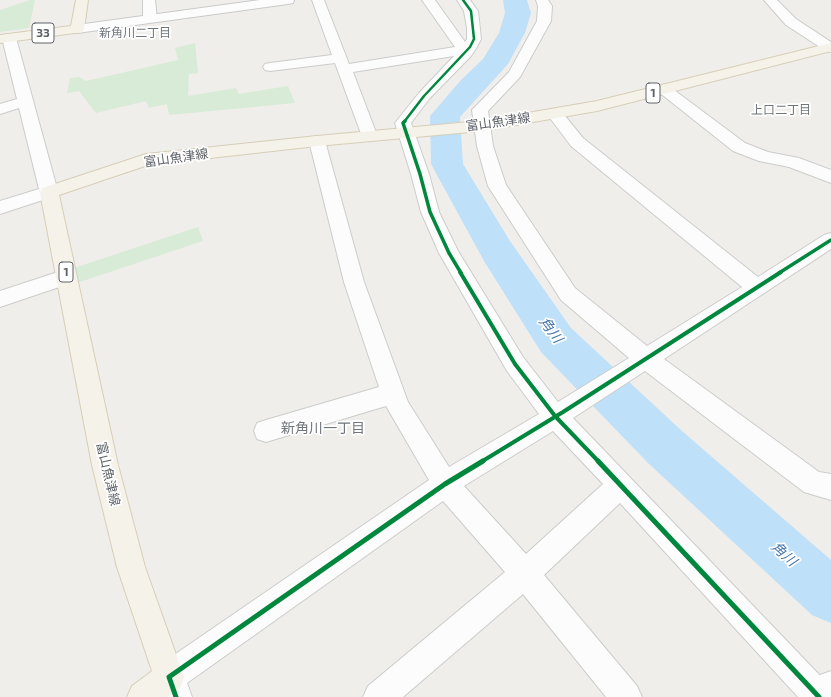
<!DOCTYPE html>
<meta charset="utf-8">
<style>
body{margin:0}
canvas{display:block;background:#efeeea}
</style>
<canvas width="831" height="697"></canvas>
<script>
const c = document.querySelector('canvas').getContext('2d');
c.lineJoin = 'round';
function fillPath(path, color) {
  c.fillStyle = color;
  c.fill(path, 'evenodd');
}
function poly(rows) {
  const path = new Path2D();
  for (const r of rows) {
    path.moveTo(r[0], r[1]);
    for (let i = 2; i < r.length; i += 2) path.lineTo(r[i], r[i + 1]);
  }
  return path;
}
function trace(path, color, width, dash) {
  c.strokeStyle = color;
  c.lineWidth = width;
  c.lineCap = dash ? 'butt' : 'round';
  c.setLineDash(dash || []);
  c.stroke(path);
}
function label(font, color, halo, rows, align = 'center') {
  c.font = font + ' "Exo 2","Noto Sans JP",sans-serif';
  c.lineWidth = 3.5;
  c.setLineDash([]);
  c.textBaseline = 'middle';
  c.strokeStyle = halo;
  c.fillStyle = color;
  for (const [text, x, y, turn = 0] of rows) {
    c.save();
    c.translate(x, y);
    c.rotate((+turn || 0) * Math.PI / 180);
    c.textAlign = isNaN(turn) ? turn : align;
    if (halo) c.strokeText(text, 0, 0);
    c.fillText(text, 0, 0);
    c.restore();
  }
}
fillPath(poly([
 [30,0,35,0,29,28,0,32,0,10],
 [195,43,198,73,189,74,188,96,236,88,239,94,288,86,295,103,169,115,167,104,149,108,146,101,96,113,79,91,67,93,70,78,79,77,86,81,178,60,175,48],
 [198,227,203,241,68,286,65,271]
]), '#d8ebd6');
fillPath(poly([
 [503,0,527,0,531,13,525,33,508,64,460,117,463,164,510,241,571,328,682,431,831,560,831,623,812,615,648,463,541,352,484,261,431,164,430,116,461,80,483,59,499,33,505,13,503,0]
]), '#bfe0f9');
const minor = poly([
 [143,0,155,0,157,19,155,22,145,22,143,19,143,0],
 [312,0,324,0,349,64,455,47,422,0,435,0,465,42,467,39,467,28,464,11,457,0,470,0,478,11,481,39,477,47,471,56,429,99,411,123,429,174,439,212,458,251,523,357,558,402,629,358,561,300,488,186,477,146,472,110,509,72,537,21,538,6,536,0,548,0,552,6,551,21,520,77,488,111,493,146,506,185,575,288,647,346,742,287,571,146,547,114,549,111,555,109,561,111,583,138,758,277,824,235,831,233,831,249,664,359,819,472,831,474,831,500,804,492,645,371,573,418,830,686,831,697,798,697,620,503,544,575,637,686,642,697,606,697,523,594,403,697,363,697,368,686,505,572,443,501,187,683,192,697,160,697,154,677,158,666,429,480,386,406,266,442,257,439,254,431,257,423,266,420,379,387,344,282,309,141,311,137,317,136,323,137,325,141,364,282,408,402,449,467,539,414,507,371,439,253,421,212,411,174,395,123,419,93,454,56,353,72,377,135,375,139,369,140,363,139,335,63,270,71,265,70,263,67,265,64,270,63,332,55,312,0],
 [553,431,603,484,526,554,464,486,553,431],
 [764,0,777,0,796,19,831,42,831,52,826,51,786,25,764,0],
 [9,34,14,35,16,38,58,192,55,196,0,214,0,201,39,189,19,108,0,114,0,104,17,99,2,38,4,35,9,34],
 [665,85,670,87,745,143,768,152,799,158,831,170,831,183,789,167,759,161,733,151,660,93,657,90,660,87,665,85],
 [67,269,74,272,77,277,74,282,0,307,0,291,67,269]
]);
const tertiary = poly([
 [831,671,831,697,806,697,811,686,820,675,831,671]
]);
const secondary = poly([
 [260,0,294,0,293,3,288,4,77,33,72,32,70,29,72,26,77,25,260,0]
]);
const primary = poly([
 [76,0,88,0,84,29,82,32,0,43,0,35,71,26,76,0],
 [831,43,831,51,597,111,481,131,317,146,148,165,59,195,118,465,145,567,184,677,180,688,168,697,127,697,132,686,152,671,117,567,92,465,40,192,43,188,146,154,317,136,481,121,597,101,831,43]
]);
trace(minor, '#cbcccc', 2);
trace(tertiary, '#cbcccc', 2);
trace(secondary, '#cacacb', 2);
trace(primary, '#d7ceb8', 2);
fillPath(minor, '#fdfcfc');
fillPath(tertiary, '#fdfcfc');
fillPath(secondary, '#fdfcfc');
fillPath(primary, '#f4f2e9');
trace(poly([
 [404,122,424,96,470,47,474,39,471,11,463,0]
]), '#00873e', 2.5);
trace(poly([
 [405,121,403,123,420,174,430,212,449,253,461,273],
 [779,273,831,240]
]), '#00873e', 3.5);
trace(poly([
 [460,272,515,364,555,416,599,462],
 [481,462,563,412,781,272]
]), '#00873e', 4);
trace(poly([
 [598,461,819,697],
 [176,697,169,677,445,484,483,461]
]), '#00873e', 5);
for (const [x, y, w] of [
 [43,33,22],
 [653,93,14],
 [66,272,14]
]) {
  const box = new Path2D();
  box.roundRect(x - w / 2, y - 10, w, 20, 3);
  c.fillStyle = '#fff';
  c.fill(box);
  trace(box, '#5f6368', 1);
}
label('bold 12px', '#5f6368', null, [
 ["33",43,33],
 ["1",653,93],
 ["1",66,272]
]);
label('12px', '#70757a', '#fff', [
 ["新角川二丁目",135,33],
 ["上口二丁目",781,110]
]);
label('13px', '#5f6368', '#fff', [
 ["富山魚津線",498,122,-8],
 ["富山魚津線",176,158,-8],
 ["富山魚津線",108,474,77]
]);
label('italic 14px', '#4174aa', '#fff', [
 ["角川",551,330,53],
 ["角川",784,554,42]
]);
label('14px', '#70757a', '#fff', [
 ["新角川一丁目",323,428]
]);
</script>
